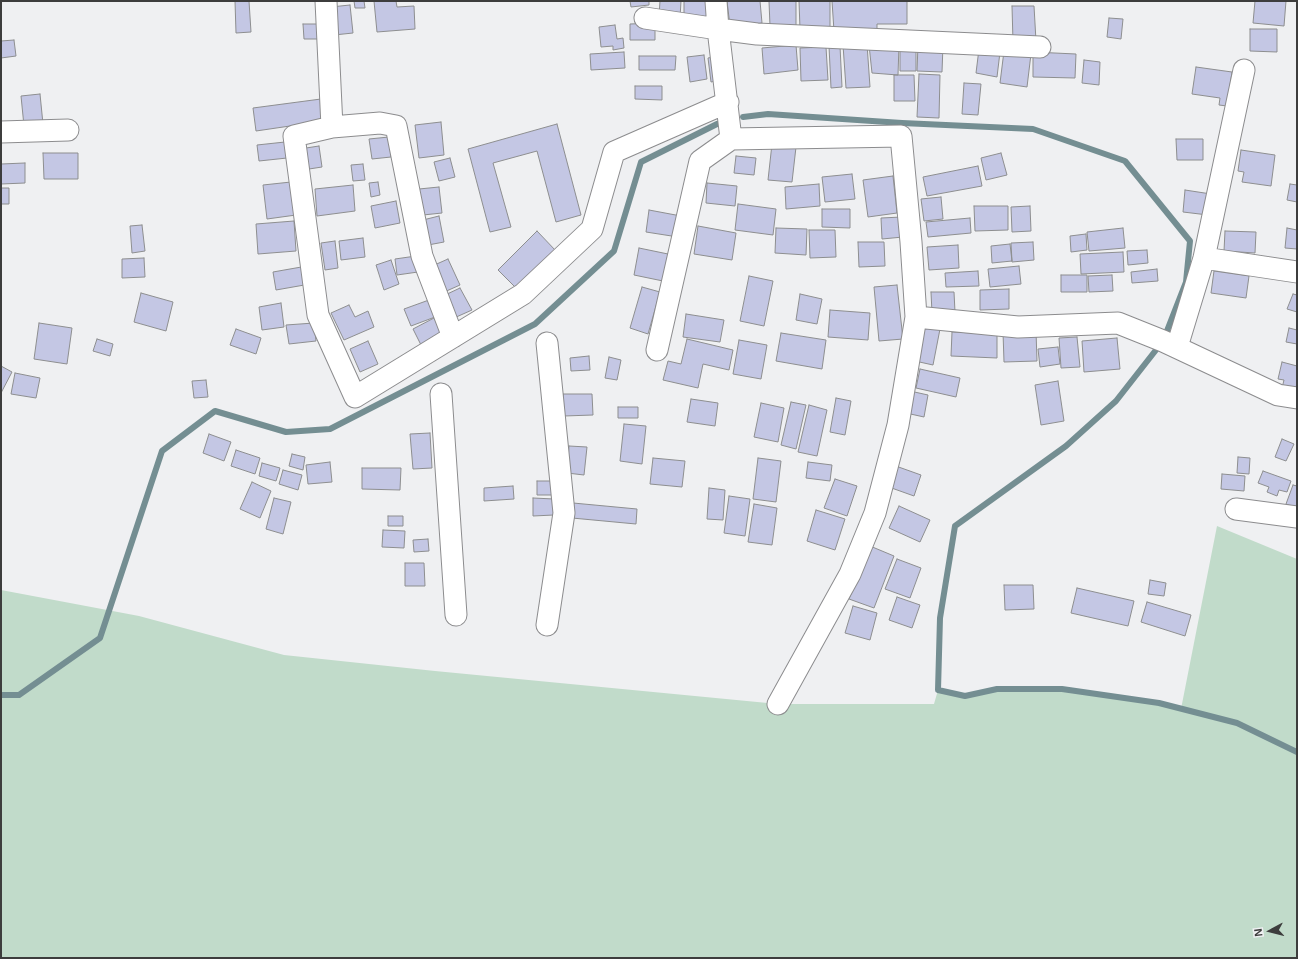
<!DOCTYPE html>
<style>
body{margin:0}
#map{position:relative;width:1298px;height:959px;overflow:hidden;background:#eff0f2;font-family:Arial,sans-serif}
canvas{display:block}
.frame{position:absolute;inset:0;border:2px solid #3d3d3d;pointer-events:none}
.north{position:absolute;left:1250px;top:911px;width:40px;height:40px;-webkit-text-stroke:3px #eff0f2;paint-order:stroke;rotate:263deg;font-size:11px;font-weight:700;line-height:16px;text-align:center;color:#3d3d3d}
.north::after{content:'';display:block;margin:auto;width:14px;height:18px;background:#3d3d3d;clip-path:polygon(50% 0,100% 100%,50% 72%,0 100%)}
</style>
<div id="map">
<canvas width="1298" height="959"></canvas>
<div class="frame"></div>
<div class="north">N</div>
</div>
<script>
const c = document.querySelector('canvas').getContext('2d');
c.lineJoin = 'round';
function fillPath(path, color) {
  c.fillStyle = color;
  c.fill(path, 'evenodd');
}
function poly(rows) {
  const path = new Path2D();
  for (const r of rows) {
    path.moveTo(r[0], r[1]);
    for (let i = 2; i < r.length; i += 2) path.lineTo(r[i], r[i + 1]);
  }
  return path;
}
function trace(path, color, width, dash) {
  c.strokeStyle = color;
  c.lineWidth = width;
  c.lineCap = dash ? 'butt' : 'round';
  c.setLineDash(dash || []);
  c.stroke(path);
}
fillPath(poly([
 [1217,526,1297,559,1297,958,1,958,1,590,139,616,284,655,435,671,778,704,934,704,938,690,965,696,997,689,1062,689,1159,703,1181,709]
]), '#c1dbca');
trace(poly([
 [743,117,768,114,902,123,1033,129,1125,161,1190,241,1186,282,1163,341,1116,401,1066,446,955,526,940,618,938,690,965,696,997,689,1062,689,1159,703,1237,723,1297,752],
 [1,695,19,695,100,638,162,451,215,411,286,432,330,429,535,324,614,251,641,162,717,124]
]), '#748e92', 6);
const building = poly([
 [235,1,249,1,251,32,236,33,235,1],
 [354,1,364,1,365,8,355,8,354,1],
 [374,1,396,1,397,7,414,6,415,29,377,32,374,1],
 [630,1,649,1,649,5,631,7,630,1],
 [660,1,681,1,680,18,659,16,660,1],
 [684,1,710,1,710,18,684,16,684,1],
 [727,1,760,1,762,23,730,26,727,1],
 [769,1,796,1,796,26,770,26,769,1],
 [799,1,830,1,830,28,800,29,799,1],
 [832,1,907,1,907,24,877,24,877,29,834,31,832,1],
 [1255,1,1286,1,1284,26,1253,23,1255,1],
 [350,5,353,33,334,35,331,7,350,5],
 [1012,6,1034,6,1036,41,1013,42,1012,6],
 [1109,18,1123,19,1121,39,1107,37,1109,18],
 [655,23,655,40,630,40,630,24,655,23],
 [303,24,321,24,321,39,304,39,303,24],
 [615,25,617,39,623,38,624,48,613,50,613,46,601,47,599,27,615,25],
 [1250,29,1277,29,1277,52,1250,51,1250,29],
 [14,40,16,56,1,58,1,41,14,40],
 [867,44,870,87,846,88,843,45,867,44],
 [796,45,798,70,764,74,762,48,796,45],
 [869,45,899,45,898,75,872,73,869,45],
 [918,45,943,45,942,72,917,71,918,45],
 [829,46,840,46,842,87,831,88,829,46],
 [900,46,916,46,916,71,900,71,900,46],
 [826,47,828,80,801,81,800,48,826,47],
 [979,49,1000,52,997,77,976,73,979,49],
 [1004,51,1031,54,1027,87,1000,83,1004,51],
 [624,52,625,68,591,70,590,54,624,52],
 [1033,52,1076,54,1075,78,1033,77,1033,52],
 [704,55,707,79,690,82,687,57,704,55],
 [639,56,676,56,675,70,639,70,639,56],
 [718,56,721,80,711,82,708,58,718,56],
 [1084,60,1100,62,1099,85,1082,83,1084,60],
 [1196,67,1232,72,1227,106,1219,105,1220,98,1192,94,1196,67],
 [919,74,940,75,939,118,917,117,919,74],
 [894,75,914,75,915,101,894,101,894,75],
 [964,83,981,84,978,115,962,114,964,83],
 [635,86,662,86,662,100,635,99,635,86],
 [40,94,43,124,24,126,21,96,40,94],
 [321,99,324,121,256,131,253,108,321,99],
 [441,122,444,155,419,158,415,125,441,122],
 [557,124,581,215,556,222,537,151,493,163,511,227,490,232,468,149,557,124],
 [389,137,391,157,372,159,369,139,389,137],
 [1176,139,1203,139,1203,160,1177,160,1176,139],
 [285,142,287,158,259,161,257,145,285,142],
 [772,144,796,147,792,182,768,180,772,144],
 [319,146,322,167,309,169,306,148,319,146],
 [1241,150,1275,155,1271,186,1242,182,1244,172,1238,171,1241,150],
 [43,153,78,153,78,179,44,179,43,153],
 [1001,153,1007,175,986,180,981,158,1001,153],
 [736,156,756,158,754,175,734,173,736,156],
 [450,158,455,177,439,181,434,162,450,158],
 [25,163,25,183,1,184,1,164,25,163],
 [363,164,365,180,353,181,351,165,363,164],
 [978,166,982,186,927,196,923,177,978,166],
 [852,174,855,199,825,202,822,177,852,174],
 [893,176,897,213,868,217,863,180,893,176],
 [291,182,296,215,267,219,263,185,291,182],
 [378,182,380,195,371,197,369,183,378,182],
 [707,183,737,186,735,206,706,203,707,183],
 [819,184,820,206,786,209,785,187,819,184],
 [1290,184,1297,185,1297,202,1287,200,1290,184],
 [353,185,355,211,317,216,315,189,353,185],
 [439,187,442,213,423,215,419,189,439,187],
 [1,188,9,188,9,204,1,204,1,188],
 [1185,190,1211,194,1208,215,1183,212,1185,190],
 [941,197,943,219,924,221,921,199,941,197],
 [396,201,400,223,375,228,371,206,396,201],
 [738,204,776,209,773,235,735,230,738,204],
 [974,206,1008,206,1008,230,975,231,974,206],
 [1030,206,1031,231,1012,232,1011,207,1030,206],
 [822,209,850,209,850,228,822,227,822,209],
 [649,210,681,216,678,237,646,232,649,210],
 [439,216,444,242,428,245,423,220,439,216],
 [902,217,903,237,882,239,881,218,902,217],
 [970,218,971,233,928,237,926,222,970,218],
 [294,221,296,251,258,254,256,224,294,221],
 [142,225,145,251,132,253,130,226,142,225],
 [698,226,736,233,732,260,694,254,698,226],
 [776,228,807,229,806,255,775,253,776,228],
 [1123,228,1125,248,1089,251,1087,232,1123,228],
 [1287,228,1297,230,1297,249,1285,248,1287,228],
 [809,230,835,230,836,257,810,258,809,230],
 [537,231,556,251,517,289,498,270,537,231],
 [1225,231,1256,232,1255,253,1224,251,1225,231],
 [1086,234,1087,250,1071,252,1070,236,1086,234],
 [363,238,365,257,341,260,339,241,363,238],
 [335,241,338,268,325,270,321,243,335,241],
 [858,242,884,242,885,266,859,267,858,242],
 [1033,242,1034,260,1012,262,1011,243,1033,242],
 [1010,244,1012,261,992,263,991,246,1010,244],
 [958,245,959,268,929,270,927,247,958,245],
 [639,248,668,254,663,281,634,275,639,248],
 [1147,250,1148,263,1128,265,1127,251,1147,250],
 [1123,252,1124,272,1081,274,1080,254,1123,252],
 [416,256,418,272,397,275,395,259,416,256],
 [144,258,145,277,122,278,122,259,144,258],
 [448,259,460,285,442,293,430,267,448,259],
 [391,260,399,284,384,290,376,265,391,260],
 [307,266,310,284,276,290,273,272,307,266],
 [1019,266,1021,284,990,287,988,269,1019,266],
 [1157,269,1158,281,1132,283,1131,272,1157,269],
 [978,271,979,286,946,287,945,273,978,271],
 [1214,271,1249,276,1246,298,1211,293,1214,271],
 [1061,275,1087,275,1087,292,1061,292,1061,275],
 [1112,275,1113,291,1089,292,1088,276,1112,275],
 [749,276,773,281,764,326,740,321,749,276],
 [897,285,903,339,879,341,874,287,897,285],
 [642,287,660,292,648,334,630,328,642,287],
 [460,288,472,310,454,318,443,296,460,288],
 [1009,289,1009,309,980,310,980,290,1009,289],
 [931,292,954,292,955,312,932,313,931,292],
 [141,293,173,302,166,331,134,322,141,293],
 [800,294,822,299,817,324,796,320,800,294],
 [1293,294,1297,295,1297,312,1287,309,1293,294],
 [429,300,435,317,411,326,404,309,429,300],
 [281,303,284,327,262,330,259,307,281,303],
 [349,305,355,317,368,311,374,327,344,340,331,313,349,305],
 [830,310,870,313,868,340,828,337,830,310],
 [686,314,724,320,720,342,683,337,686,314],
 [434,318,444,336,422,347,413,329,434,318],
 [39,323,72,328,67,364,34,359,39,323],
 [314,323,316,341,289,344,286,325,314,323],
 [922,325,940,329,933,365,915,361,922,325],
 [1289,328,1297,330,1297,344,1286,342,1289,328],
 [236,329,261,338,256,354,230,345,236,329],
 [1036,331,1037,361,1004,362,1003,332,1036,331],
 [952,332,997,334,997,358,951,356,952,332],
 [781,333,826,340,822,369,776,361,781,333],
 [1077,337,1080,367,1061,368,1059,338,1077,337],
 [1117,338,1120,369,1084,372,1082,341,1117,338],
 [97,339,113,344,110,356,93,351,97,339],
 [687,339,733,350,729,370,703,364,698,388,663,380,668,361,681,364,687,339],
 [739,340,767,345,761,379,733,374,739,340],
 [368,341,378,364,360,372,350,349,368,341],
 [1058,347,1060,364,1040,367,1038,349,1058,347],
 [589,356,590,370,571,371,570,358,589,356],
 [609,357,621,360,617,380,605,378,609,357],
 [1282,362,1297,366,1297,383,1295,392,1282,388,1284,380,1278,379,1282,362],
 [1,366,12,372,1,393,1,366],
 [920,369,960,378,956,397,916,388,920,369],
 [15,373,40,378,36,398,11,394,15,373],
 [206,380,208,397,194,398,192,381,206,380],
 [1058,381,1064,421,1041,425,1035,385,1058,381],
 [910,391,928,395,924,417,906,413,910,391],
 [563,394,592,394,593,415,564,416,563,394],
 [836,398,851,401,845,435,830,432,836,398],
 [691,399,718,403,715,426,687,422,691,399],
 [791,402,806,405,796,449,781,445,791,402],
 [761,403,784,408,778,442,754,437,761,403],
 [809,405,827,410,817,456,798,452,809,405],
 [618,407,638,407,638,418,618,418,618,407],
 [624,424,646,426,642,464,620,461,624,424],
 [430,433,432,468,413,469,410,434,430,433],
 [209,434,231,442,224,461,203,453,209,434],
 [1282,439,1294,444,1286,461,1275,457,1282,439],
 [569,446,587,447,584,475,567,473,569,446],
 [236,450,260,458,255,474,231,466,236,450],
 [292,454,305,457,303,470,289,466,292,454],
 [1238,457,1250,458,1249,474,1237,473,1238,457],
 [653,458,685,461,682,487,650,484,653,458],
 [758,458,781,461,776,502,753,499,758,458],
 [330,462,332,482,308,484,306,465,330,462],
 [808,462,832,465,830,481,806,478,808,462],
 [262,463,280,468,276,481,259,476,262,463],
 [893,465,921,475,914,496,886,486,893,465],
 [362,468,401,468,400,490,362,489,362,468],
 [283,470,302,475,298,490,279,484,283,470],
 [1263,471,1291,481,1287,492,1279,490,1277,496,1267,492,1269,487,1258,483,1263,471],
 [1222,474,1245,476,1244,491,1221,489,1222,474],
 [835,479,857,486,847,516,824,508,835,479],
 [537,481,556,481,556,495,537,495,537,481],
 [252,482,271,491,260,518,240,509,252,482],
 [1293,485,1297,486,1297,508,1286,504,1293,485],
 [513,486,514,499,484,501,484,488,513,486],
 [709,488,725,490,723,520,707,519,709,488],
 [729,496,750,499,745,536,724,533,729,496],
 [274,498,291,502,283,534,266,529,274,498],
 [533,498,554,499,554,515,533,516,533,498],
 [573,503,637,509,636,524,572,518,573,503],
 [754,504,777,508,772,545,748,542,754,504],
 [899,506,930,520,920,542,889,528,899,506],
 [816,510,845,519,835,550,807,541,816,510],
 [388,516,403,516,403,526,388,526,388,516],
 [383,530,405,531,404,548,382,547,383,530],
 [428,539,429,551,414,552,413,540,428,539],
 [870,546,894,556,874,608,849,599,870,546],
 [897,559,921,568,910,598,885,589,897,559],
 [405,563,424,563,425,586,405,586,405,563],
 [1150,580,1166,583,1164,596,1148,594,1150,580],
 [1004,585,1033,585,1034,609,1005,610,1004,585],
 [1077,588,1134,601,1128,626,1071,613,1077,588],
 [897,597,920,605,912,628,889,620,897,597],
 [1147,602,1191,615,1185,636,1141,622,1147,602],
 [853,606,877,613,870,640,845,633,853,606]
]);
fillPath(building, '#c4c7e4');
trace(building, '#8d8e8f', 1);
const minor = poly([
 [326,1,332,127,294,136,318,315,355,397,523,294,592,229,614,152,728,102],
 [716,1,718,29,757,34,1040,47],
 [645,18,718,29,731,139],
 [332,127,380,123,396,126,422,256,453,337],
 [1,132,68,130],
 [1204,258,1297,272],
 [916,317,1018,327,1118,323,1163,341,1278,395,1297,398],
 [547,343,564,513,547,625],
 [1177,347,1204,258,1244,70],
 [657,350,700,161,731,139,901,136,911,242,916,317,898,425,875,513,850,574,778,704],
 [441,394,456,615],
 [1236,509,1297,517]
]);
trace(minor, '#8c8c8e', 23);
trace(minor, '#fff', 21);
</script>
